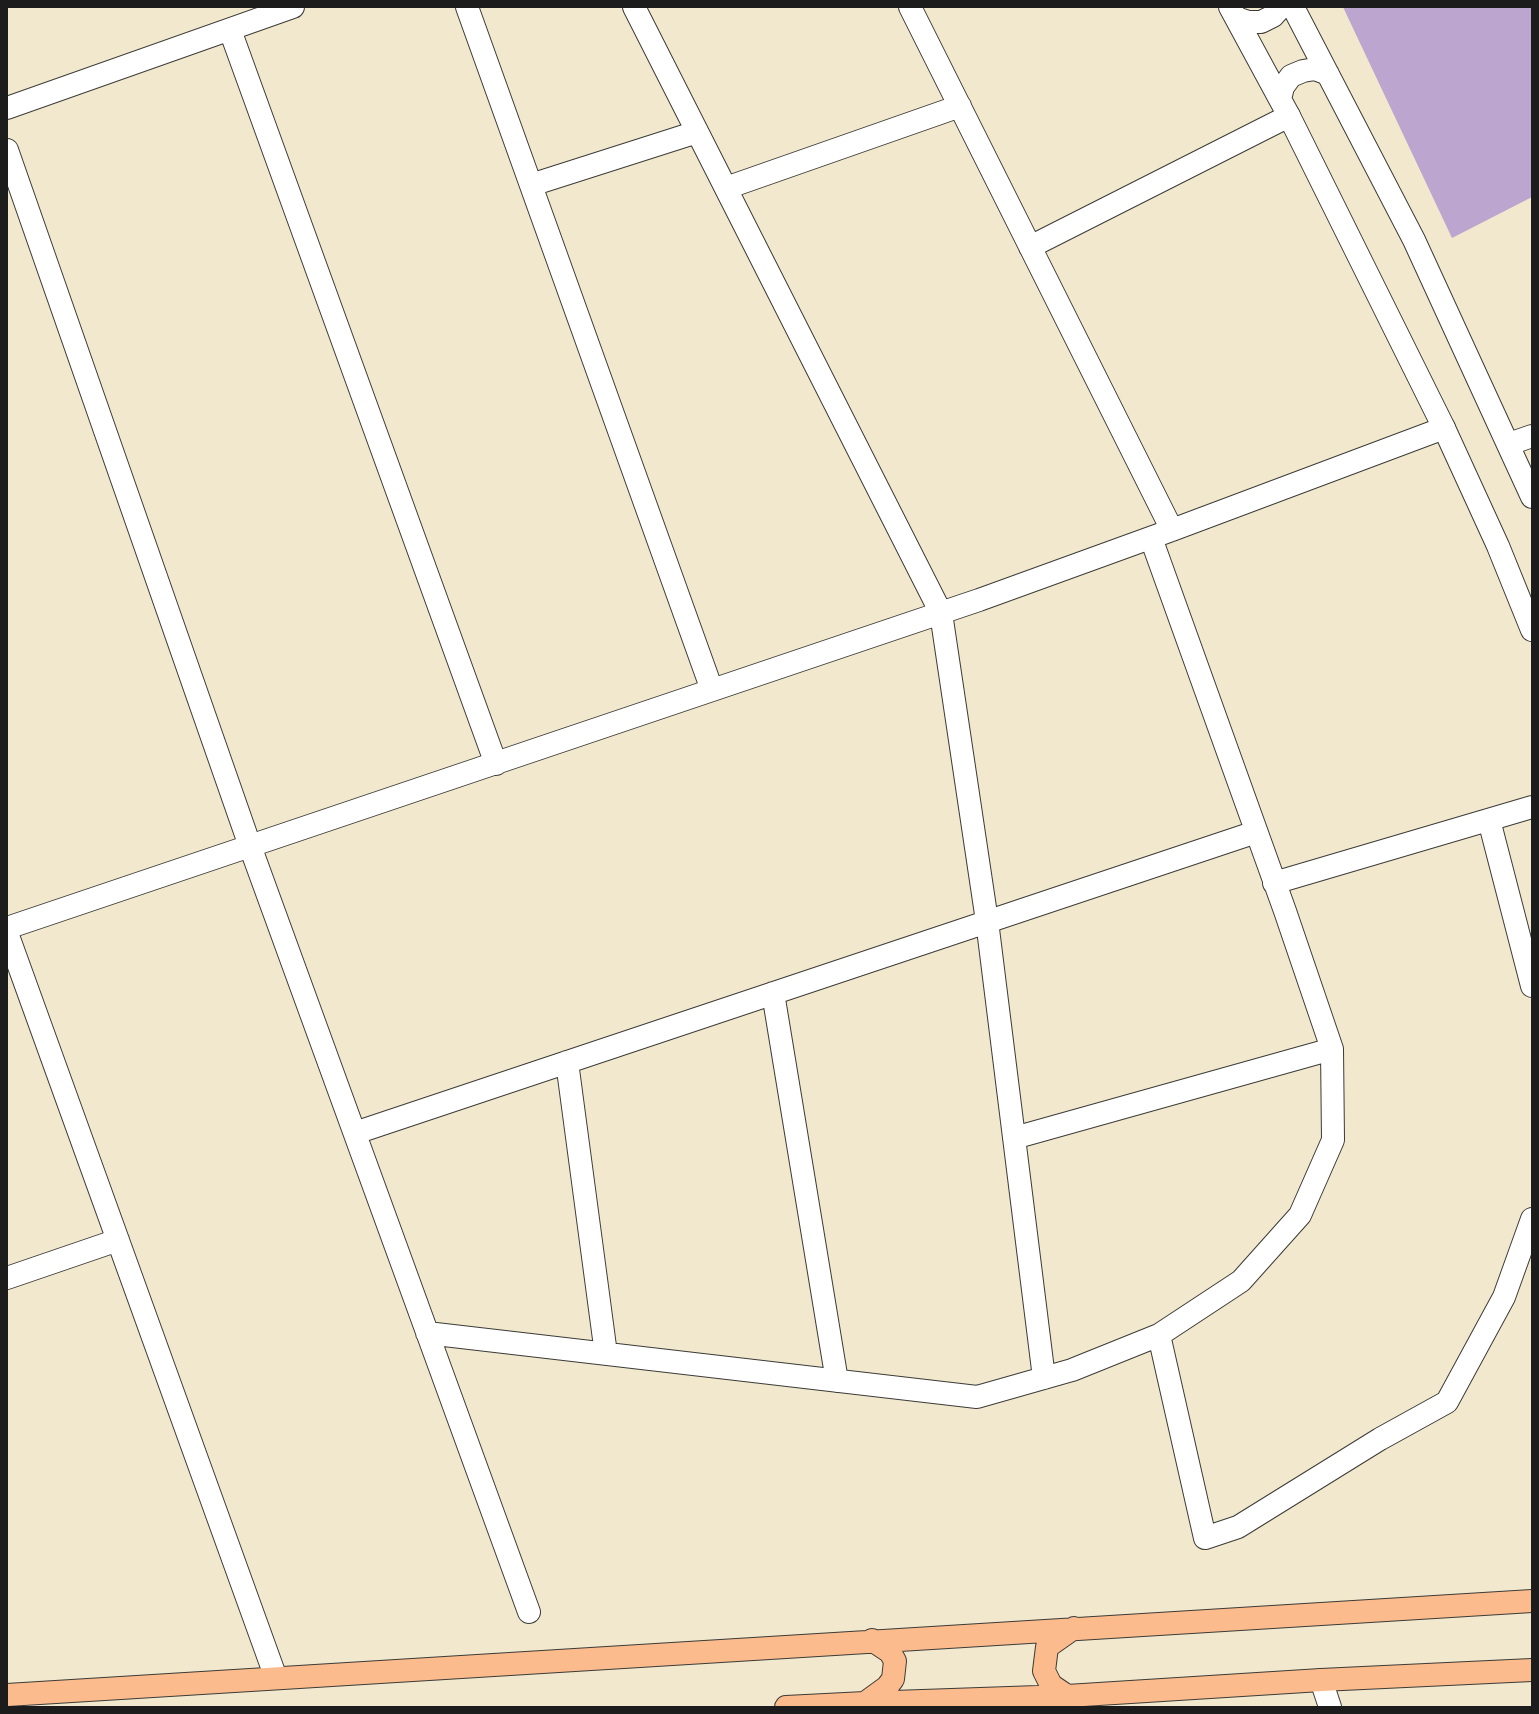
<!DOCTYPE html>
<style>
body{margin:0}
#map{position:relative;width:1539px;height:1714px;overflow:hidden;background:#f1e8ce;font-family:Cardo,serif}
canvas{display:block}
.frame{position:absolute;inset:0;border:8px solid #1c1c1c;pointer-events:none}
</style>
<div id="map">
<canvas width="1539" height="1714"></canvas>
<div class="frame"></div>
</div>
<script>
const c = document.querySelector('canvas').getContext('2d');
c.lineJoin = 'round';
function fillPath(path, color) {
  c.fillStyle = color;
  c.fill(path, 'evenodd');
}
function poly(rows) {
  const path = new Path2D();
  for (const r of rows) {
    path.moveTo(r[0], r[1]);
    for (let i = 2; i < r.length; i += 2) path.lineTo(r[i], r[i + 1]);
  }
  return path;
}
function trace(path, color, width, dash) {
  c.strokeStyle = color;
  c.lineWidth = width;
  c.lineCap = dash ? 'butt' : 'round';
  c.setLineDash(dash || []);
  c.stroke(path);
}
fillPath(poly([
 [1343,7,1532,7,1532,197,1452,238]
]), '#bca5cf');
const minor = poly([
 [467,7,712,690],
 [634,7,941,613,987,921,1044,1378],
 [910,7,1172,530],
 [230,30,496,764],
 [7,108,293,7],
 [7,150,250,846,529,1612],
 [531,185,697,132],
 [726,188,960,106],
 [1030,247,1289,116],
 [1509,444,1532,436],
 [1489,820,1532,986],
 [1274,883,1532,807],
 [7,928,979,600,1172,530,1444,428],
 [7,933,276,1678],
 [773,993,837,1381],
 [567,1062,606,1354],
 [355,1133,1256,832],
 [1014,1138,1332,1049],
 [7,1278,118,1240],
 [427,1333,977,1397,1072,1370,1159,1335,1241,1281,1300,1215,1333,1140,1332,1049,1285,911,1151,538],
 [1159,1335,1205,1538,1238,1527,1380,1439,1447,1402,1504,1297,1532,1219],
 [1321,1680,1330,1707]
]);
const tertiary = poly([
 [1230,7,1289,116,1444,428,1498,546,1532,630],
 [1293,7,1414,240,1532,497],
 [1236,18,1248,22,1261,22,1273,16,1281,7],
 [1280,99,1283,87,1291,76,1303,71,1315,69,1328,74]
]);
const primary = poly([
 [7,1695,1532,1601],
 [1067,1696,1051,1685,1044,1671,1047,1647,1074,1628],
 [865,1703,887,1687,893,1679,895,1661,890,1652,872,1640],
 [786,1707,865,1703,1067,1696,1321,1680,1532,1670]
]);
trace(minor, '#3c3b37', 24);
trace(tertiary, '#3c3b37', 24);
trace(primary, '#3c3b37', 24);
trace(minor, '#fff', 22);
trace(tertiary, '#fff', 22);
trace(primary, '#fbbb8d', 22);
</script>
